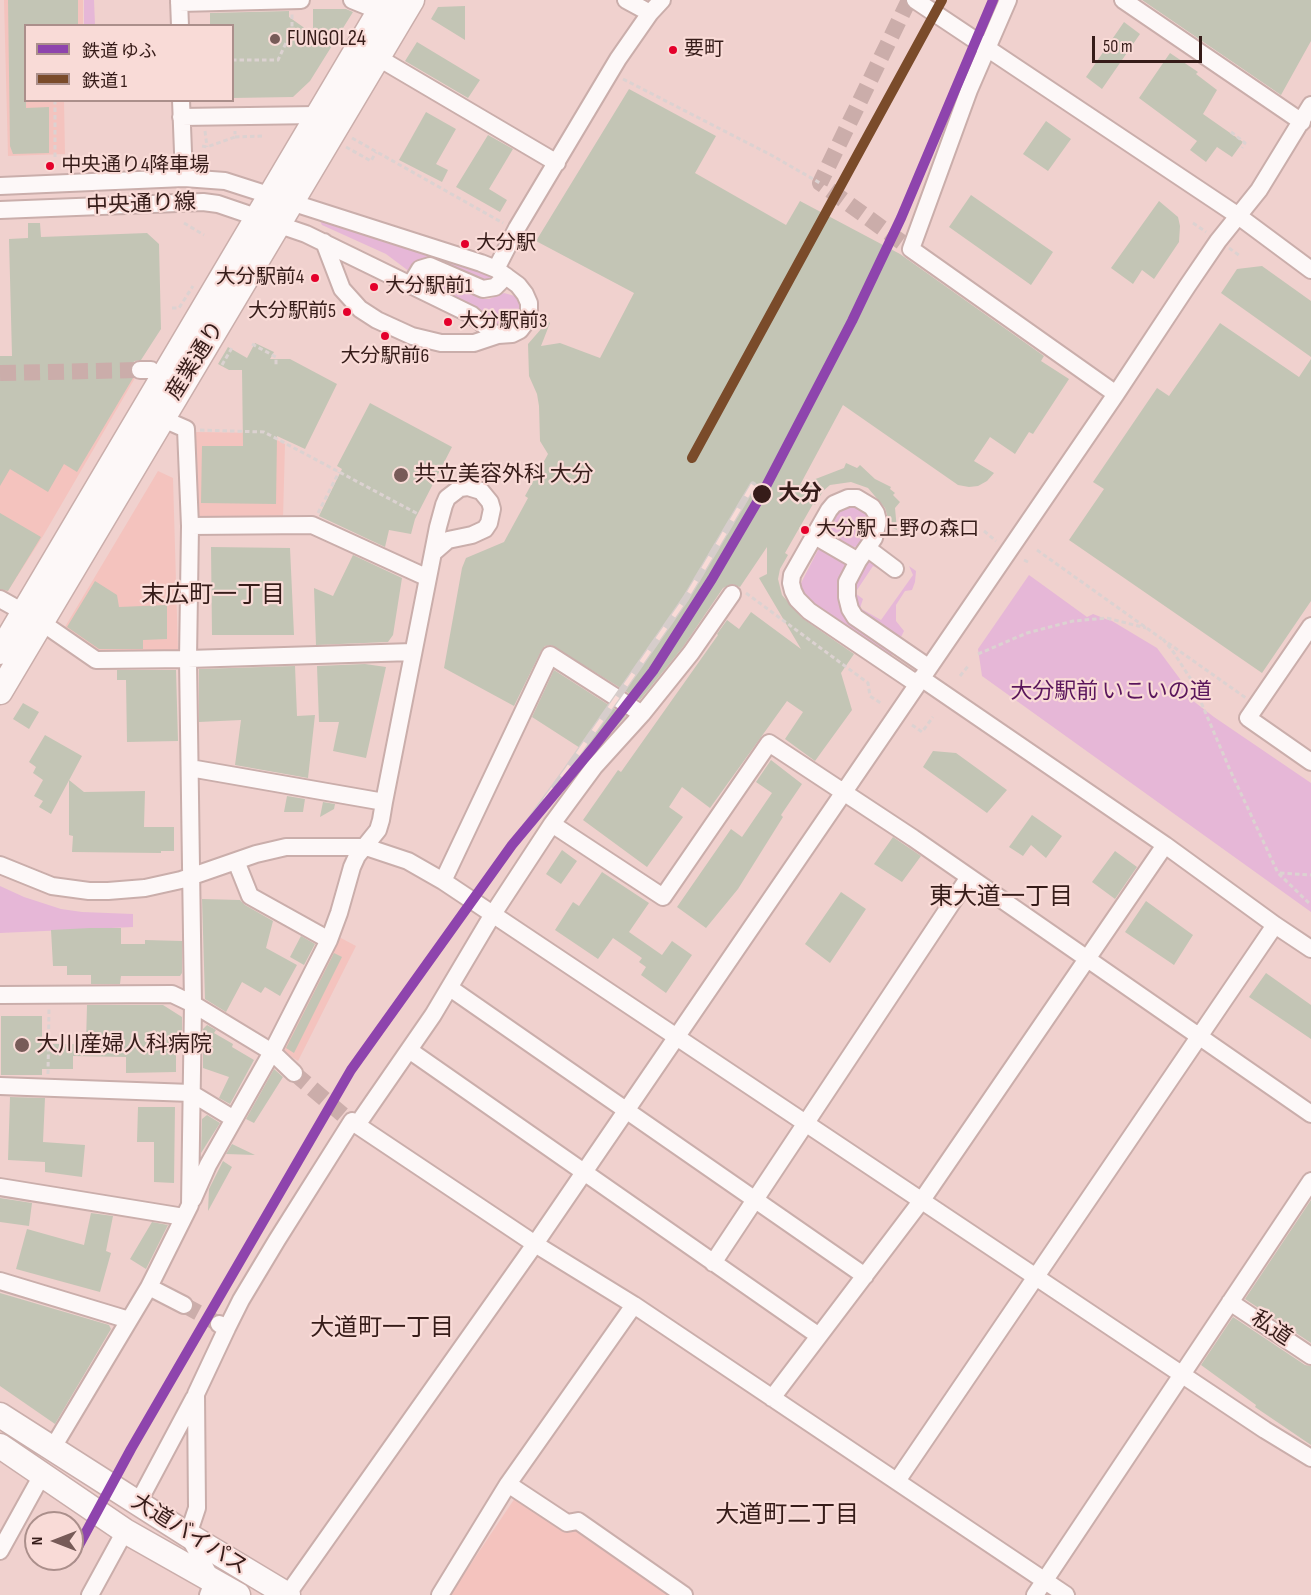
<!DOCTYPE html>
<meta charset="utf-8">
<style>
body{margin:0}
#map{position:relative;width:1311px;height:1595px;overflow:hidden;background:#f0d1ce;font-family:"Sofia Sans Condensed","Noto Sans JP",sans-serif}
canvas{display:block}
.legend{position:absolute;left:24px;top:24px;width:210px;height:78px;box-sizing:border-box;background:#f9dbd7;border:2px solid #ab8f8b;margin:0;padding:8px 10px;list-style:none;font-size:18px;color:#361c19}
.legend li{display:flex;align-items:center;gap:12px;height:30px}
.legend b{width:30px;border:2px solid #ab8f8b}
.north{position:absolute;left:24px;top:1511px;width:60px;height:60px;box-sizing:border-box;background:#f9dbd7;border:2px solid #ab8f8b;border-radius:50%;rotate:270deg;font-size:16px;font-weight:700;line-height:24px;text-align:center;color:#361c19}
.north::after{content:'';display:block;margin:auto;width:21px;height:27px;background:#775b58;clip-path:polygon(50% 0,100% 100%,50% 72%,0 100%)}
.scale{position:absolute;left:1092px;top:36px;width:110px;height:27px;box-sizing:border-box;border:3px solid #361c19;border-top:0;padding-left:8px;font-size:18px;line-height:21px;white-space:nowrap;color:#361c19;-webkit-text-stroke:4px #f9dbd7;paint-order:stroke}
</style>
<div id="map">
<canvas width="1311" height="1595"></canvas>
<ul class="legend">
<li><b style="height:8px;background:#8e44ad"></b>鉄道 ゆふ</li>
<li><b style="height:8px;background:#7a4b2a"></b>鉄道 1</li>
</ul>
<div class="north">N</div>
<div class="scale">50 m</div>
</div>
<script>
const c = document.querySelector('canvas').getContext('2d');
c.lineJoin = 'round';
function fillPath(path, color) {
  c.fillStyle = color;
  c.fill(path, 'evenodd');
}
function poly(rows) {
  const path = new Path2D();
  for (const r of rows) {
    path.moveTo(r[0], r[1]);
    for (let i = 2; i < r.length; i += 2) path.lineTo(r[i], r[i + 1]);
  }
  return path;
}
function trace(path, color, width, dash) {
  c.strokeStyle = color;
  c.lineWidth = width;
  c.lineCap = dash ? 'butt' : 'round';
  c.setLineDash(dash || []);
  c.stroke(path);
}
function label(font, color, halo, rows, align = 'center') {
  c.font = font + ' "Sofia Sans Condensed","Noto Sans JP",sans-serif';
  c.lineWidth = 4.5;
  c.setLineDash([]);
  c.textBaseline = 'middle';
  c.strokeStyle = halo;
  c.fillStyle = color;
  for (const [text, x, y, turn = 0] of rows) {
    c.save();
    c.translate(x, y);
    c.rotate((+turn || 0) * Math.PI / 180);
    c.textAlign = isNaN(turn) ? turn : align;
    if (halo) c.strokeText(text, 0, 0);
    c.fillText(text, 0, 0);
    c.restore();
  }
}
fillPath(poly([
 [4,0,83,0,83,25,26,26,26,100,64,101,65,154,8,156],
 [135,378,43,536,4,597,0,594,0,387,7,380],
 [194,432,263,433,285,444,283,518,193,519],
 [158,471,173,478,178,652,99,655,62,632],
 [339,937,356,946,298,1061,283,1051,281,1047],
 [515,1498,574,1527,673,1595,450,1595]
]), '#f4c3be');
fillPath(poly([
 [84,0,94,0,95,25,84,25],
 [319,219,474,267,492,276,493,280,486,282,441,260,433,258,429,258,410,272,386,254,322,225],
 [427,274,483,299,489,299,504,293,515,296,520,302,522,311,517,323,513,326,502,327,497,325,478,310,423,283,421,281],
 [852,507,860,509,868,515,871,528,861,546,853,547,831,534,829,528,836,514,844,508],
 [818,550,821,550,846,564,841,576,839,594,842,609,853,625,893,653,889,658,804,598,800,585],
 [869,560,885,569,883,571,873,566,855,593,863,599,860,608,881,620,913,575,909,566,916,571,915,582,912,590,905,591,896,605,896,621,904,631,901,637,867,617,860,610,854,596,855,585,858,577],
 [1029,575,1087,617,1093,614,1111,621,1107,618,1157,648,1180,679,1192,700,1214,717,1311,783,1311,912,982,676,978,649],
 [0,886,24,897,61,909,82,912,133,914,133,927,0,933]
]), '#e6b7d7');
fillPath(poly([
 [8,0,78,0,78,26,26,26,26,108,49,107,49,153,13,154,10,146],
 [1142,0,1311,0,1311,41,1281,95],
 [465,6,465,40,431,19,438,7],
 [313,9,346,9,353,12,310,81,293,97,232,98,232,26,210,26,210,13,289,11,289,17,313,34],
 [1124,22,1140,34,1102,89,1086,77],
 [417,42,480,80,468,98,405,61],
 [1170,53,1198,72,1196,74,1217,90,1203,114,1243,142,1232,157,1217,147,1206,162,1190,150,1197,141,1139,98],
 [629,89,716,136,695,173,786,225,800,201,900,254,1044,356,1041,361,1069,379,1033,434,1029,432,1015,454,990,437,974,461,994,473,987,481,978,486,969,487,958,485,843,405,800,485,844,468,846,463,857,468,860,465,875,479,891,487,890,489,895,493,893,495,900,502,895,508,897,530,888,526,888,518,885,508,868,488,851,482,830,485,823,491,815,505,813,504,785,553,788,555,780,569,778,579,782,595,802,618,854,654,841,673,852,710,815,761,785,739,803,712,787,701,710,808,682,787,669,807,683,817,647,867,583,820,618,770,621,772,718,635,717,634,727,620,739,629,751,612,801,649,759,578,767,574,767,547,740,587,732,584,723,588,683,647,640,700,551,645,545,646,541,651,514,706,444,668,462,568,466,558,504,542,528,498,525,496,548,454,540,441,539,406,537,394,529,376,528,344,548,321,550,323,541,346,560,343,600,358,634,293,536,241],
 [426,112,456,129,436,164,448,170,442,182,399,160],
 [1046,121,1071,139,1048,171,1023,154],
 [488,135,513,149,489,189,507,200,500,212,456,187],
 [971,195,1053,252,1031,285,949,227],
 [1159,201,1178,217,1180,226,1179,242,1154,279,1142,270,1133,284,1111,268],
 [28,223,40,223,41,237,147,233,159,244,161,329,141,360,135,361,131,364,130,371,133,378,77,472,64,464,48,492,10,469,0,486,0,356,12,356,9,239,28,238],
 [1262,266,1311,301,1311,357,1221,293,1237,269],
 [1220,323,1299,377,1311,359,1311,601,1262,673,1069,540,1104,489,1093,482,1157,388,1169,396],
 [255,343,274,352,270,359,290,359,337,384,305,449,277,436,276,504,201,503,202,446,243,446,242,370,229,370,218,364,228,347,247,358],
 [370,403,452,447,415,519,411,534,389,530,385,547,319,516,342,469,337,466],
 [0,513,41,537,8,591,0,589],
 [211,547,290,548,294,635,212,635],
 [353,555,402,578,393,635,388,642,316,645,314,588,333,596],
 [95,581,117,595,119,607,167,605,167,639,143,640,143,649,99,649,67,627],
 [365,664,386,667,366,758,333,751,339,722,319,722,317,666],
 [295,666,297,716,315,715,308,778,235,765,241,720,199,722,199,669],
 [117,670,176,670,178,741,127,742,126,680,117,680],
 [554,670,626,716,591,755,532,717],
 [23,703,39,712,29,729,13,719],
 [45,735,82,756,51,814,39,807,43,801,34,796,43,780,33,773,36,767,29,762],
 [933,751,956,753,1007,790,987,813,923,767],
 [771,760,802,784,781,815,783,817,738,889,706,928,677,907,731,829,742,837,772,793,756,782],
 [69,780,84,792,145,791,144,827,174,827,174,851,161,851,161,853,72,852,73,836,69,835],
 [287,796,305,799,303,812,284,812],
 [323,802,335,804,334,809,320,817],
 [1032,815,1062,836,1046,858,1031,845,1023,856,1009,847],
 [893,837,921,856,902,882,874,864],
 [562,850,577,861,561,884,546,874],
 [1115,851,1137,867,1115,899,1092,882],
 [602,872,649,903,629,932,662,955,672,941,692,955,666,993,641,975,646,967,639,962,642,958,613,938,598,959,555,930,573,902,579,906],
 [841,892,866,909,830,963,805,944],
 [202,899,240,900,245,905,273,921,266,948,297,965,280,996,265,987,261,993,242,982,226,1012,205,999],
 [1146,901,1193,935,1174,965,1125,932],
 [90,928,121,928,121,944,145,944,145,940,182,941,182,973,180,976,121,976,120,984,91,984,91,975,67,975,67,966,53,966,51,930],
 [301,936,315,944,304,965,290,957],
 [334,953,342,957,294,1053,286,1048],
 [1266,973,1311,1005,1311,1039,1249,997],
 [87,1005,163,1005,182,1017,182,1050,176,1050,176,1072,126,1073,126,1057,73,1056,73,1069,42,1069,42,1075,1,1075,1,1016,42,1016,42,1044,86,1044],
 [207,1025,216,1030,214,1033,233,1044,232,1047,254,1060,230,1104,219,1098,229,1077,203,1068,203,1029],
 [274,1069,283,1077,254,1123,246,1119],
 [10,1097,45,1098,43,1142,85,1145,82,1177,45,1172,45,1162,8,1160],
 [138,1107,175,1107,174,1183,154,1182,154,1142,137,1142],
 [207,1115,220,1123,201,1153,202,1119],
 [232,1144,255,1155,226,1154],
 [223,1161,232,1167,208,1211,209,1189],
 [0,1198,32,1203,29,1226,0,1222],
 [1311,1200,1311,1343,1245,1299],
 [91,1213,113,1216,106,1251,111,1253,100,1292,16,1269,27,1229,84,1245],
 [152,1222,168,1225,146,1269,130,1259],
 [0,1293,109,1325,111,1329,55,1424,0,1386],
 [1233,1317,1305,1365,1311,1366,1311,1445,1255,1407,1256,1405,1201,1365]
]), '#c3c5b5');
trace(poly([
 [909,0,820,183,911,249],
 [0,373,140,370],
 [294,1073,343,1115],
 [184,1305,219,1324]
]), '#cbadaa', 16, [16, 8]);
const minor = poly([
 [179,0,180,26],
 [352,0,379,11],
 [626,0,650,13],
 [915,0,1237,215,1311,270],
 [1008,0,969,90,911,249,1116,394],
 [1123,0,1302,122],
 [179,3,301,0],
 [377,57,557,163],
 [181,100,184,178],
 [181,117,317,115],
 [0,186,184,178,225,181,481,263,496,269,518,285,525,294,529,303,529,312,526,322,520,330,512,334,498,335,492,332,472,315,306,234,218,204,203,202,0,210],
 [324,242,342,289,360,309,377,320,412,336,441,343,474,343,498,335],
 [496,269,517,228,618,59,650,13,662,0],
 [411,284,420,269,430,266,483,289,495,287,506,276],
 [140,370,151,370],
 [161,418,186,429,190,526,188,659,193,1004,190,1205,149,1287,184,1305],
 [190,526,312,525,428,578],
 [815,536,858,561],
 [867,548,895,569],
 [0,599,41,622,96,660,188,659,413,652],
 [1311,626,1248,718,1311,762],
 [921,678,1165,845,1275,925,1311,949],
 [917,684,809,611,797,599,793,591,791,583,792,575,829,510,834,504,848,498,857,498,872,507,876,513,878,521,874,538,858,561,847,582,847,597,850,609,855,617,928,667],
 [190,768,384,802],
 [552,824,663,897,769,743,913,838,1311,1114],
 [236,861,250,896,329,940],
 [0,865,52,886,89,891,108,891,145,888,181,880,256,854,286,847,366,847,408,861,443,881,1265,1430,1311,1458],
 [443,881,550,655,642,714],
 [450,988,865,1276],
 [0,995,172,994,193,1004,272,1052,294,1073],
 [409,1050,819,1336],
 [0,1086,191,1093,234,1119],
 [0,1187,184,1217],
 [193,1199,208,1165,272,1052,329,940,339,913,352,867,357,856,378,830,381,820,384,802,428,578,438,527,444,505,447,498,460,488,468,487,481,491,490,502,492,509,489,523,485,529,472,535,448,540,433,553],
 [713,1263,969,877],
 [0,1281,129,1320],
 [1230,1302,1311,1356],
 [634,1305,1066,1595],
 [227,1328,241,1300,277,1240,352,1121],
 [772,1398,922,1200,1165,845],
 [52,1449,149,1287],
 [897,1481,1275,925],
 [508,1484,567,1523,578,1521,684,1595],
 [138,1503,194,1398],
 [0,1551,42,1475],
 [90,1595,125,1531],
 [208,1595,213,1582,188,1535,197,1508,196,1394,227,1328,219,1324],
 [287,1595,535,1244,1116,394,1188,285,1218,241,1259,190,1311,105],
 [440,1595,508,1484,634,1305,535,1244,357,1125,433,1015,493,914,552,824,594,767,642,714,691,653,732,594],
 [1035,1595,1311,1181]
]);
const highway = poly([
 [0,652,386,0],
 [0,692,412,0],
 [0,1415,188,1535,288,1595],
 [0,1446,125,1531,238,1595]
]);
trace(minor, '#caaeab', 20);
trace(highway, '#caaeab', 27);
trace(poly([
 [232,60,278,60,292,30,292,14],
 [623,79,771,155,820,183],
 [55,100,55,160],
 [205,131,207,147],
 [1231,132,1245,143,1242,148],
 [235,137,263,136],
 [352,138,503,223],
 [202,146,207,147,235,137,235,131],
 [346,147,371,161,376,152],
 [184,223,204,235],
 [1193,223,1206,232],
 [1229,248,1240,256],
 [172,308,179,308,193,286],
 [252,344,276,357,276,365],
 [222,365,233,346],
 [200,430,264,432,418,514],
 [318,513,339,472],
 [984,531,996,541],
 [1037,550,1162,639],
 [1024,560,1028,562],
 [746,593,868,683,870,696,882,704],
 [1163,639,1174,653,1192,681,1230,770,1278,873,1311,905],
 [1168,643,1246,698],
 [978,654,1027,633,1073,621,1107,618,1146,628],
 [960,676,969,665],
 [912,725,922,732,933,717],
 [1280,873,1311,875],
 [48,1074,49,1008]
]), '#dcd2d1', 3, [4.5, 3]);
trace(minor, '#fdf8f8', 16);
trace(highway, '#fdf8f8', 24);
const rail = poly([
 [512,845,566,771,686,598,753,485]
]);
trace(rail, '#d6cdcb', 7);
trace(rail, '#f9dbd7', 4.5, [14]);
trace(poly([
 [72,1558,131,1449,351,1070,512,845,593,748,653,671,712,579,763,492,852,321,901,218,993,0]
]), '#8e44ad', 10);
trace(poly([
 [692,458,942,0]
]), '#7a4b2a', 10);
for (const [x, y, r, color] of [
 [275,39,6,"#775b58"],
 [673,50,5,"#e4002b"],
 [50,166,5,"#e4002b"],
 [465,244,5,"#e4002b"],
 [315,278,5,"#e4002b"],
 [374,287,5,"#e4002b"],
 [347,312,5,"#e4002b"],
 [448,322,5,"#e4002b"],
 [385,336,5,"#e4002b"],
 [401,475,8,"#775b58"],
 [762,494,10,"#361c19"],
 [805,530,5,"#e4002b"],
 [22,1045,8,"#775b58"]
]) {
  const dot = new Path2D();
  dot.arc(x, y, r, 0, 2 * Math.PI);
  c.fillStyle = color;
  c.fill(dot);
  trace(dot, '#f9dbd7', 2);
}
label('20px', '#361c19', '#f9dbd7', [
 ["要町",684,50],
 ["中央通り4降車場",61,166],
 ["大分駅",476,244],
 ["大分駅前4",304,278,"right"],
 ["大分駅前1",385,287],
 ["大分駅前5",336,312,"right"],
 ["大分駅前3",459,322],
 ["大分駅前6",385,357,"center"],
 ["大分駅 上野の森口",816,530]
], 'left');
label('22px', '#361c19', '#f9dbd7', [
 ["FUNGOL24",287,39],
 ["共立美容外科 大分",414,475],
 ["大川産婦人科病院",36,1045]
], 'left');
label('22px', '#361c19', '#f9dbd7', [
 ["中央通り線",141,205,-2],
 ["産業通り",196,361,-58],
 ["私道",1271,1329,34],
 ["大道バイパス",189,1535,32]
]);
label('bold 22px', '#361c19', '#f9dbd7', [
 ["大分",778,494]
], 'left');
label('22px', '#5a165c', '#f9dbd7', [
 ["大分駅前 いこいの道",1111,692]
]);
label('24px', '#361c19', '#f9dbd7', [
 ["末広町一丁目",213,596],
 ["東大道一丁目",1001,898],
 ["大道町一丁目",382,1329],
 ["大道町二丁目",787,1516]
]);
</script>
